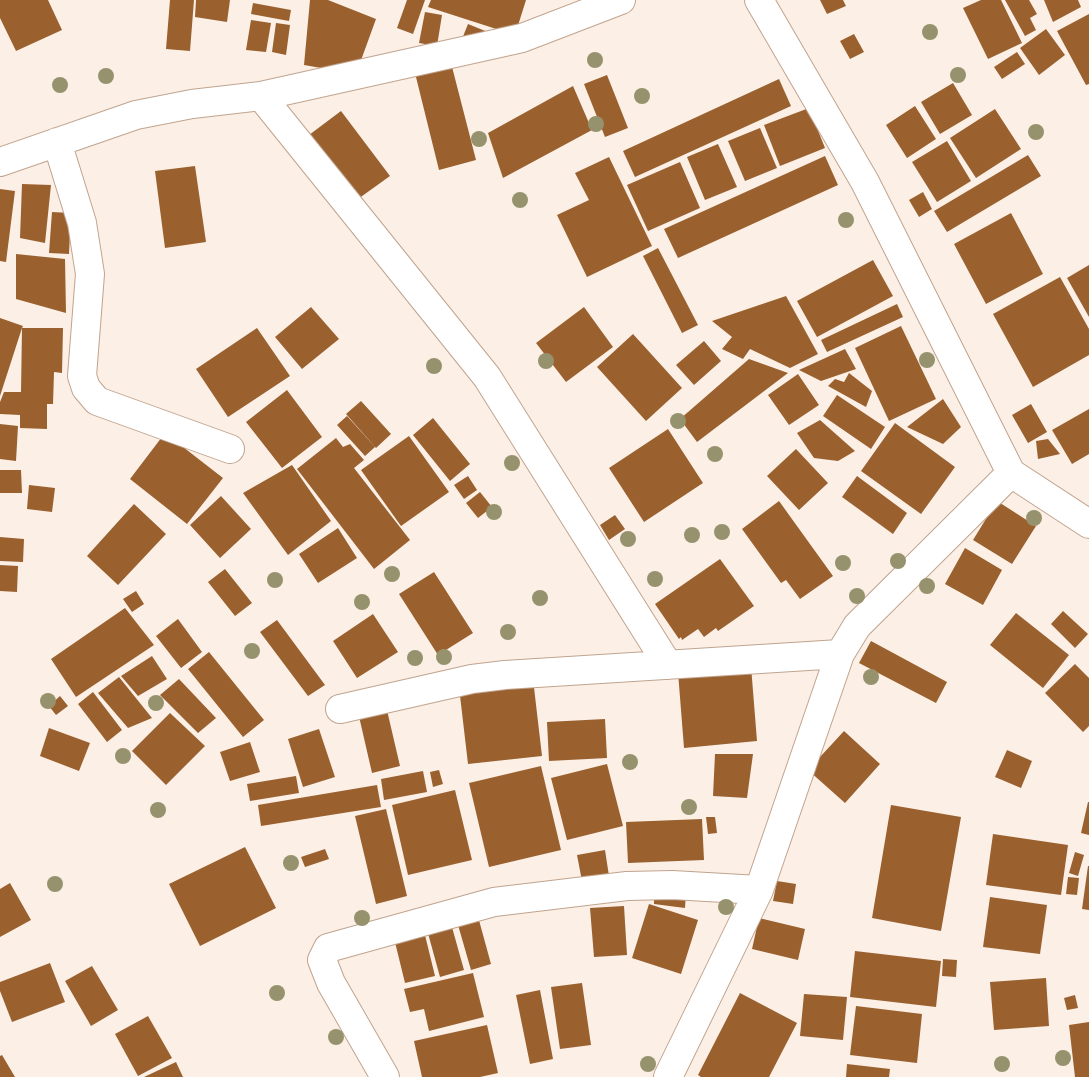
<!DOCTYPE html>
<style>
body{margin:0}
canvas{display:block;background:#fbefe6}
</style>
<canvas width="1089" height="1077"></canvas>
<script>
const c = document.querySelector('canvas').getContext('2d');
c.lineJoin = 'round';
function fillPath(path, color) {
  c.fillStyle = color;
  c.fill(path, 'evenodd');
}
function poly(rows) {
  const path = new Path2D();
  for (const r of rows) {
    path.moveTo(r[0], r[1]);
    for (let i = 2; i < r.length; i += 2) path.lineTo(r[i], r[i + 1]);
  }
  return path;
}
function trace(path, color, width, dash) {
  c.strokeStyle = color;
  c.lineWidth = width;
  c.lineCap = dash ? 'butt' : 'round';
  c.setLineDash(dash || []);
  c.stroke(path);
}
fillPath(poly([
 [0,0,48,0,62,30,16,51,0,18],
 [170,0,194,0,190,51,166,49],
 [196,0,230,0,227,22,195,17],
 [310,0,328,0,376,19,356,74,304,65],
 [407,0,425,0,413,34,397,28],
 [431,0,526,0,515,35,428,7],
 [820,0,843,0,846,6,827,14],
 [981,0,1001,0,1022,43,988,59,963,8],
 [1005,0,1029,0,1037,14,1030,18,1036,30,1025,36],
 [1044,0,1078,0,1081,7,1053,22],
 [253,3,291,10,289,21,251,14],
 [425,12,442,15,437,46,419,43],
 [1089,14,1089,84,1086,85,1057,31],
 [251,20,271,23,266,52,246,50],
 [276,23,290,25,286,55,272,52],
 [468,24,495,35,460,44],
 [1046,29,1065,55,1039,75,1020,48],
 [854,34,864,52,850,59,840,41],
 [1017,52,1025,64,1002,79,994,67],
 [450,59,476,160,439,170,414,69],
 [607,75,628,128,605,137,584,84],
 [779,79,791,106,635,177,623,151],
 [953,83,972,115,940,134,921,102],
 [573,86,592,130,503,178,488,133],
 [915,106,936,139,907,158,886,125],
 [809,108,825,148,780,166,764,125],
 [995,109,1021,149,976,178,950,138],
 [341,111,390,176,358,199,309,135],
 [760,128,777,168,745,181,728,141],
 [947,141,971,181,937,202,912,162],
 [718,144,737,187,705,200,687,157],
 [1028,155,1041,176,947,232,934,211],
 [825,156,838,185,678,258,664,229],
 [609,157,652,246,587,277,557,215,589,200,575,173],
 [680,162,700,208,648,231,627,185],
 [195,166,206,242,165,248,155,171],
 [22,184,51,185,45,243,20,238],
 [0,189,15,191,6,262,0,261],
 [923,192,932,209,919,217,909,200],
 [52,212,71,213,69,254,49,253],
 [1011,213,1043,274,986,304,954,244],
 [658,248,698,325,682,333,643,256],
 [16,254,65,259,66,313,16,299],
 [873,260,893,296,817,337,797,301],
 [1089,265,1089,317,1067,278],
 [1060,277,1089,329,1089,355,1033,387,993,314],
 [786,296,818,354,790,368,750,349,743,359,722,349,732,337,712,321],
 [897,304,903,317,827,352,821,340],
 [311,307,339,339,302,369,275,337],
 [584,307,613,347,566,382,536,343],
 [0,318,23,326,22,328,63,328,62,373,54,372,53,404,47,404,47,429,20,428,20,415,0,414,0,402,4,392,21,392,22,328,0,396],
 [901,326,936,399,889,421,855,348],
 [257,328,290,376,228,417,196,369],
 [633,334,682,388,646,421,597,367],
 [704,341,721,361,694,385,676,365],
 [845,349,856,369,821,381,799,370],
 [749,359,788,373,697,442,680,419],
 [849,373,872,391,866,407,828,386,835,379,844,382],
 [798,374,819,405,789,425,768,395],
 [287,390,322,437,282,468,246,422],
 [837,395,885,427,871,449,823,416],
 [943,399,961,427,943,444,907,427],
 [361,401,391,434,376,448,346,414],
 [1031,404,1047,432,1028,443,1012,415],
 [1089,409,1089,454,1072,464,1052,430],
 [347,416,375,447,365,456,337,425],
 [433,418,470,464,450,481,413,435],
 [820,420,855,451,838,461,814,458,797,433],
 [895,423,955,467,921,514,861,471],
 [0,424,18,426,16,461,0,459],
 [668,429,703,483,644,522,609,468],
 [165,433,223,478,187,524,130,479],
 [409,436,449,492,401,526,361,470],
 [336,438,343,447,350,444,364,460,354,468,410,540,374,569,297,469],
 [1048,439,1060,454,1038,459,1036,441],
 [796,449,828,483,799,510,767,476],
 [292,465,331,521,288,555,243,493],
 [0,470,21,470,22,493,0,493],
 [468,476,477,490,464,499,454,485],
 [857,476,907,513,893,534,842,497],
 [29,485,55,488,52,512,27,509],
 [480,492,492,507,478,518,466,503],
 [221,496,251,529,220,558,190,525],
 [779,501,833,576,800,599,786,580,781,583,742,529],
 [997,501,1036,526,1012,564,973,540],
 [134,504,166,534,118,585,87,556],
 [615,515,625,529,609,540,600,525],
 [338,528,357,558,318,583,299,554],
 [0,537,24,539,23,562,0,561],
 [965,548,1002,570,983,605,945,584],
 [720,559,754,606,718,631,716,628,704,637,698,629,682,640,681,637,679,639,655,604],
 [0,565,18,566,17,592,0,591],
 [225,569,252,603,235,616,208,582],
 [434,572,473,633,438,655,399,594],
 [136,591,144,604,132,612,123,599],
 [125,608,154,645,76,697,51,659],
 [1063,611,1088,634,1075,648,1051,624],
 [1016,613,1069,655,1043,688,990,645],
 [373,614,398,652,357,678,333,641],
 [178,619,202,652,181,668,156,636],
 [277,620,325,685,308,696,260,632],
 [871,641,947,682,936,703,859,663],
 [209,652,264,720,243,737,188,669],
 [152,656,167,679,138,696,121,676],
 [1075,664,1089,678,1089,726,1083,732,1045,693],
 [751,666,757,741,684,748,678,672],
 [119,677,152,718,128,728,98,693],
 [179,679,216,718,198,733,160,695],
 [533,679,542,756,468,764,459,687],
 [93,692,122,730,107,742,78,704],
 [60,696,68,706,56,715,49,706],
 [386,706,400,766,372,773,358,712],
 [170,713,205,746,166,785,132,751],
 [605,719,607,758,549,761,547,722],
 [49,728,90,743,79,771,40,756],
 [319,729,335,777,303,787,288,739],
 [844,731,880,764,845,803,808,770],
 [250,742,260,772,230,781,220,752],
 [1007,750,1032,761,1021,788,995,777],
 [715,754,753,754,747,798,713,796],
 [607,764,623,826,567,840,551,778],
 [541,766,561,850,489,867,469,783],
 [439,770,443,784,433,787,430,772],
 [423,771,427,792,384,800,381,779],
 [296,776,299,793,250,801,247,784],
 [377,785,381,807,261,826,258,805],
 [455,790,472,860,408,875,392,805],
 [1088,802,1089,802,1089,835,1081,833],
 [891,805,961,817,941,931,872,918],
 [386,809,407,896,376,904,355,816],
 [706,817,715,817,717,833,708,834],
 [702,819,704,860,628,863,626,822],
 [993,834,1068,845,1061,895,986,885],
 [245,847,276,908,200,946,169,884],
 [325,849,329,859,305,867,301,857],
 [605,850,609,876,582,881,577,855],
 [1075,852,1084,855,1078,876,1069,873],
 [1088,866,1089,866,1089,910,1082,909],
 [1068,877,1079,878,1077,895,1066,894],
 [777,881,796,884,793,904,773,901],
 [10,883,31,920,0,937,0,889],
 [654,890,686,891,685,908,654,904],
 [990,897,1047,905,1040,954,983,947],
 [649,904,698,920,681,974,632,958],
 [624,906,627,955,594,957,590,908],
 [477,913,491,964,471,970,456,918],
 [759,918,805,929,798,960,752,949],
 [450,920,464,970,440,977,426,926],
 [423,927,435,976,405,983,393,934],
 [855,951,941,961,936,1007,850,997],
 [943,959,957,960,956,977,942,976],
 [50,963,65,1002,12,1022,0,991,0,982],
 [92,966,118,1010,91,1026,65,981],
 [473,973,484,1017,429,1031,424,1009,410,1012,404,989],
 [1046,978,1049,1026,994,1030,990,982],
 [582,983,591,1045,560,1049,551,987],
 [540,990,553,1059,530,1064,516,995],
 [740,993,797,1023,769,1077,701,1077,698,1075],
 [804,994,847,997,843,1040,800,1036],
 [1075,995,1078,1008,1067,1010,1064,998],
 [856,1006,922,1014,917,1063,850,1055],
 [148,1016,172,1058,138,1076,115,1034],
 [1089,1022,1089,1077,1075,1077,1069,1025],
 [487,1025,498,1073,480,1077,422,1077,414,1041],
 [2,1055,15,1077,0,1077,0,1056],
 [176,1062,183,1077,144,1077],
 [847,1064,890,1069,889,1077,846,1077]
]), '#9a612f');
const street = poly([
 [261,96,487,377,668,665],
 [57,142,82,223,90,274,82,376,86,388,97,401,230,449],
 [0,162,136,115,192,104,261,96,522,38,621,0],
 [1011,473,1089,524],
 [340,709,472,679,505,675,840,654],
 [385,1077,331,983,322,960,328,948,494,902,627,886,672,885,759,890],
 [668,1077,759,890,840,654,857,626,1011,473,865,182,759,0]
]);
trace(street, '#c1a48e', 30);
trace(street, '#fff', 28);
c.fillStyle = '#96926d';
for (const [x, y] of [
 [930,32],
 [595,60],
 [958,75],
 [106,76],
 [60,85],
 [642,96],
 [596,124],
 [1036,132],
 [479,139],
 [520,200],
 [846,220],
 [927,360],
 [546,361],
 [434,366],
 [678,421],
 [715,454],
 [512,463],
 [494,512],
 [1034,518],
 [722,532],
 [692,535],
 [628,539],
 [898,561],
 [843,563],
 [392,574],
 [655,579],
 [275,580],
 [927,586],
 [857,596],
 [540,598],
 [362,602],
 [508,632],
 [252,651],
 [444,657],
 [415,658],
 [871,677],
 [48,701],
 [156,703],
 [123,756],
 [630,762],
 [689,807],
 [158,810],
 [291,863],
 [55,884],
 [726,907],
 [362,918],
 [277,993],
 [336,1037],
 [1063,1058],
 [648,1064],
 [1002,1064]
]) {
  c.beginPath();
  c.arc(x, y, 8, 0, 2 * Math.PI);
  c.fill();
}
</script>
